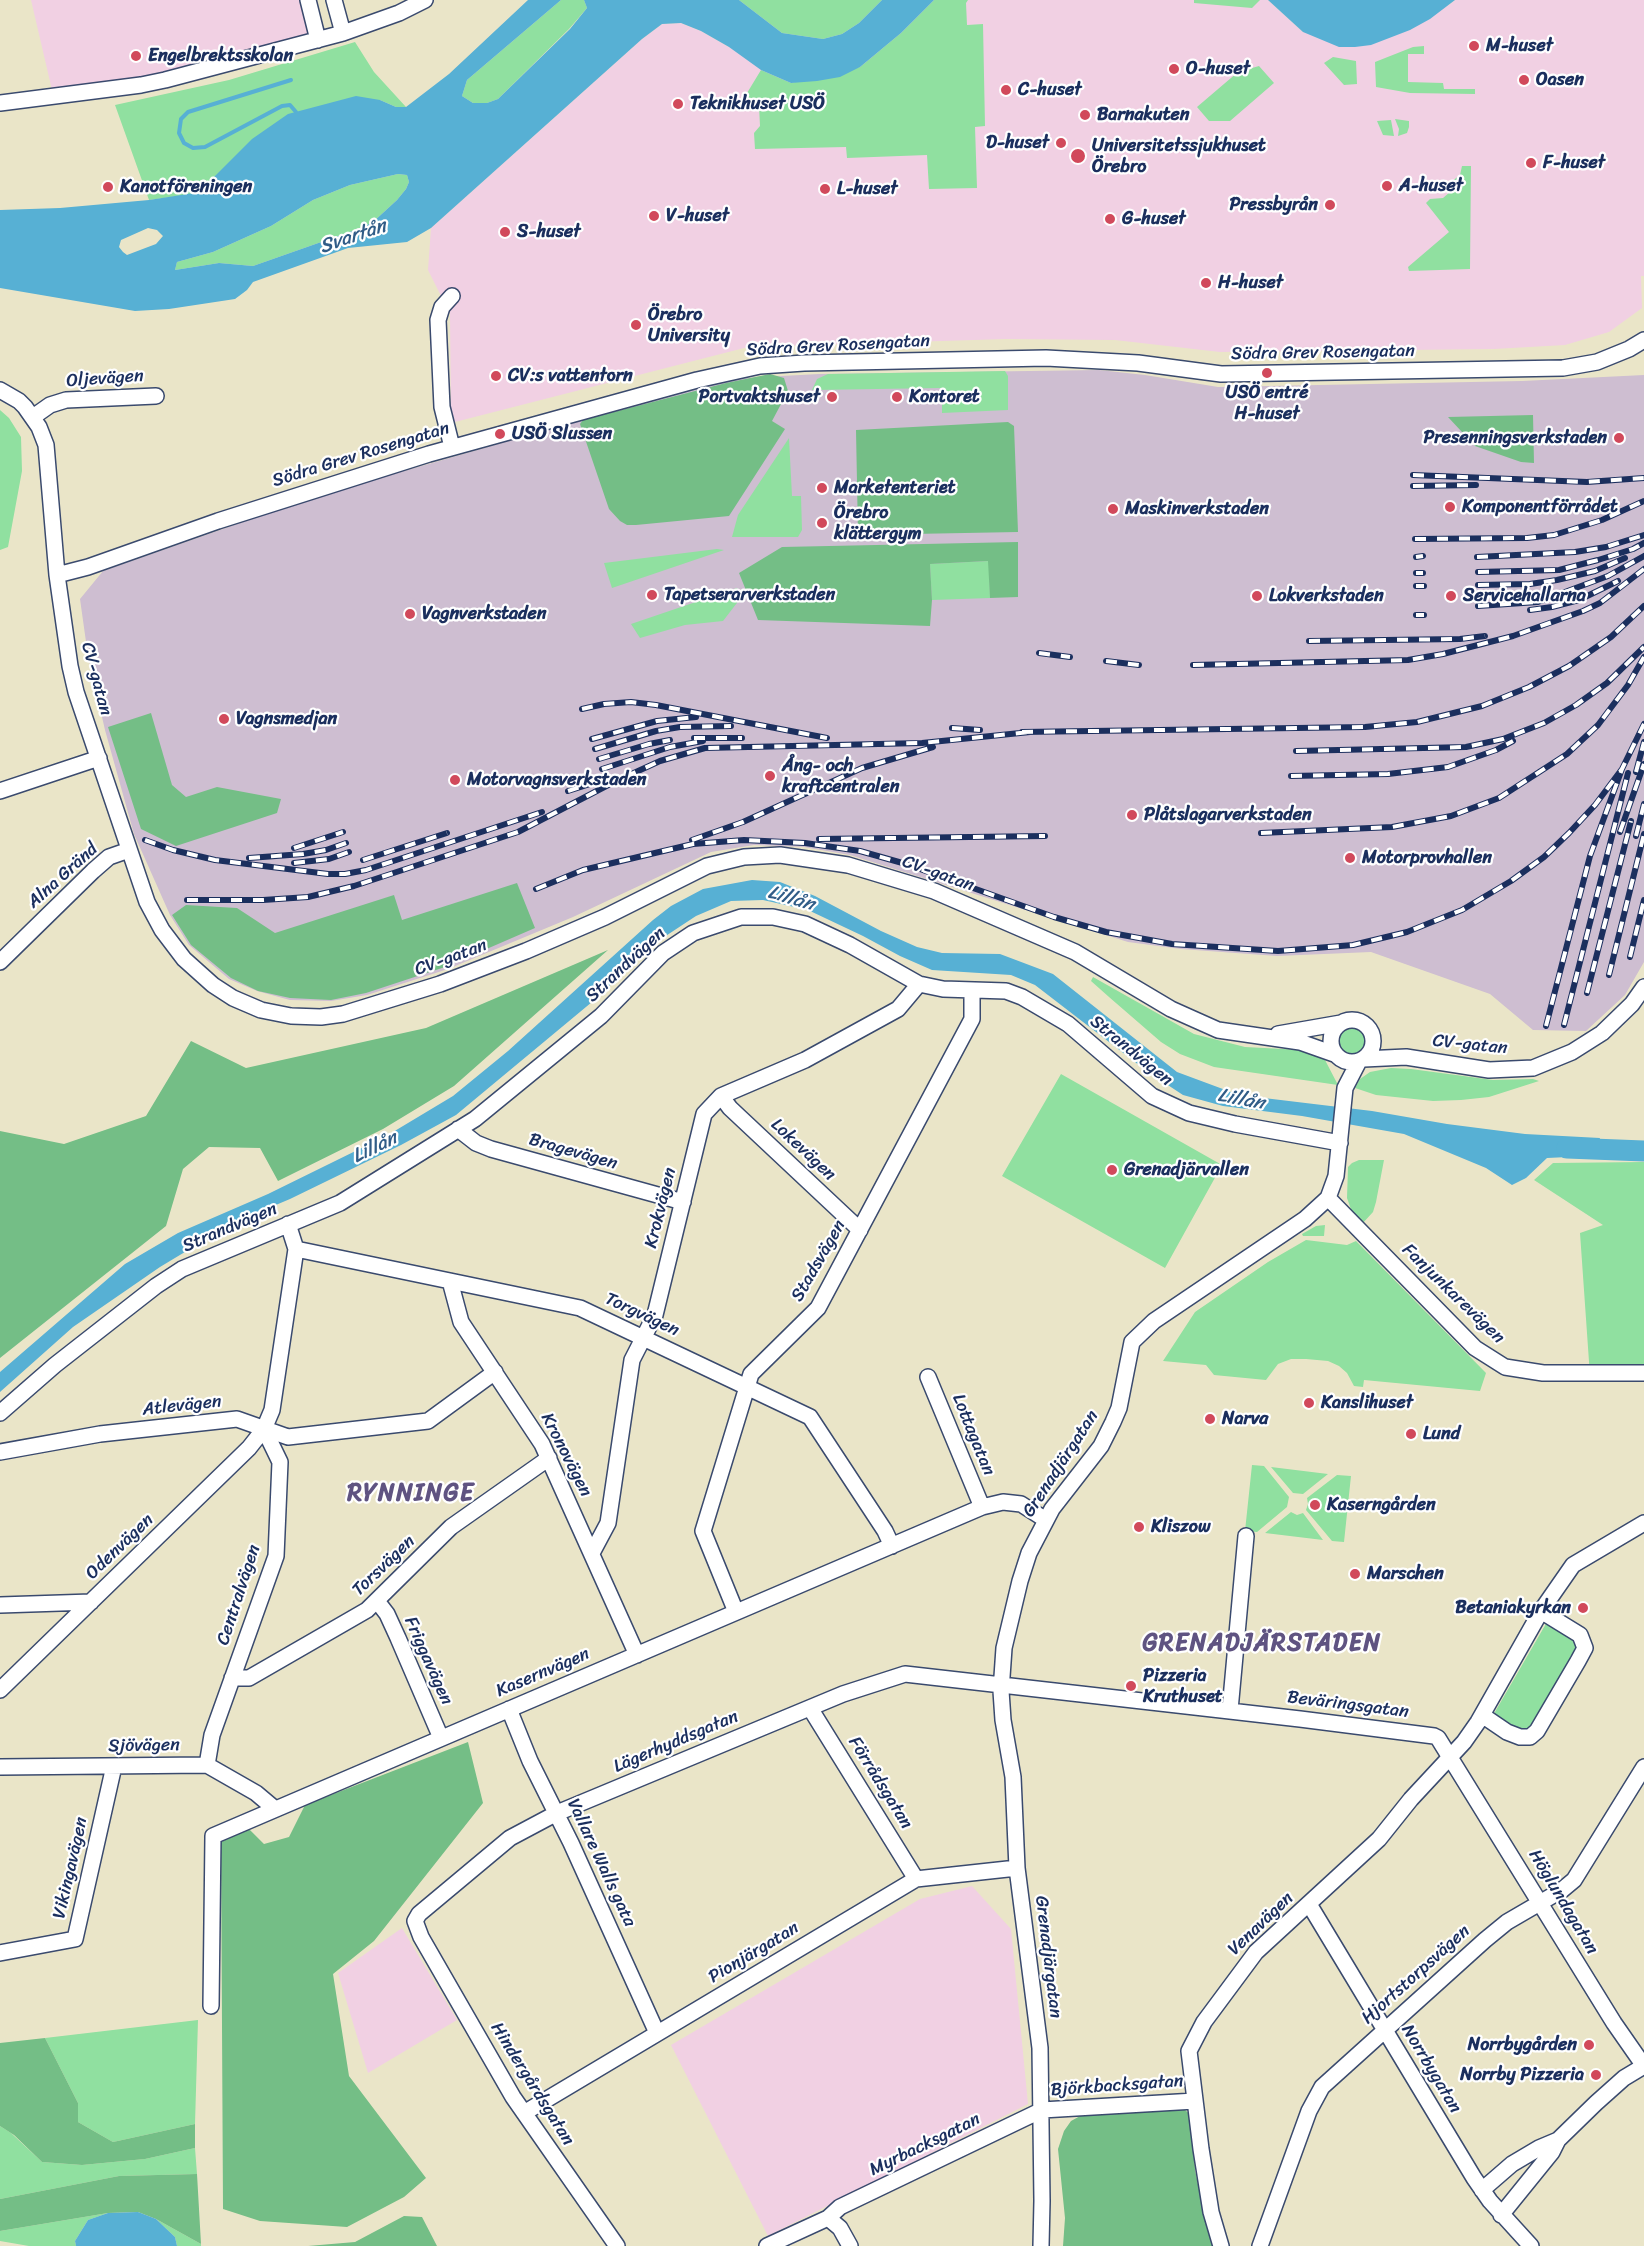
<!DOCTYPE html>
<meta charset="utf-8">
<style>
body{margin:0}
canvas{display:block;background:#eae5c8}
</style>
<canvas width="1644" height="2246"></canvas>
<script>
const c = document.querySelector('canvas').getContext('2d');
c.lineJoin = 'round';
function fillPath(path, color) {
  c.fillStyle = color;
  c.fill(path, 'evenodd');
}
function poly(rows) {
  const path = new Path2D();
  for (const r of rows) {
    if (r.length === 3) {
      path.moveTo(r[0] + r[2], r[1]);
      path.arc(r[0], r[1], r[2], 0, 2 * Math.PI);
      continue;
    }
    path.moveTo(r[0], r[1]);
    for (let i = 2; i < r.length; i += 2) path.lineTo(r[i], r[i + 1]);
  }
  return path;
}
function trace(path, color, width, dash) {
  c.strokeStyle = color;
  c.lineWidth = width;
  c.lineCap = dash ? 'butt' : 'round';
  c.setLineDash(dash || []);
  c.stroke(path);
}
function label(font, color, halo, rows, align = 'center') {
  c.font = font + ' Sriracha,sans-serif';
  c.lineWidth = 4.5;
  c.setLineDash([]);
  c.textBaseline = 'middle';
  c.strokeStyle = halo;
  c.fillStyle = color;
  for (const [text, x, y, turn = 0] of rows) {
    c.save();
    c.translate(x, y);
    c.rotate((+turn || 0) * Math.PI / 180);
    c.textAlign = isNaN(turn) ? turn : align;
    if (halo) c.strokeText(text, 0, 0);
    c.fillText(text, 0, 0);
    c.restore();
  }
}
fillPath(poly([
 [31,0,300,0,308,35,146,78,52,90],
 [934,0,1268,0,1303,32,1449,5,1455,0,1644,0,1644,276,1641,276,1642,308,1609,332,1565,345,1494,349,1220,352,1115,340,1006,339,748,347,451,423,450,314,428,270,431,228,642,39,662,24,681,23,701,31,729,47,882,50],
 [972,1886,1011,1929,1028,2104,768,2236,671,2045,920,1899],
 [402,1928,457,2020,368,2073,338,1973]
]), '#f1d0e3');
fillPath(poly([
 [1099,370,1145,375,1218,387,1522,381,1644,375,1644,962,1625,995,1586,1031,1533,1030,1490,994,1371,952,1277,956,1181,949,1128,942,850,855,804,847,754,845,711,852,573,917,448,969,367,995,331,1001,290,1000,257,991,229,979,189,945,170,915,134,834,105,730,88,656,80,599,103,571,317,496,725,379,819,374]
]), '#cebed1');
fillPath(poly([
 [561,0,584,0,587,8,569,29,498,99,487,103,473,103,462,96,467,80],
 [739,0,882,0,859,23,842,34,823,39,782,33],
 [934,0,968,0,966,3,967,25,983,24,985,126,975,127,977,188,929,189,927,155,847,158,846,147,755,149,754,133,760,126,759,106,744,106,744,98,761,70,791,83,860,67,901,33],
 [1194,0,1260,0,1252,8,1194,3],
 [355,42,374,72,406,107,396,107,380,100,206,185,193,194,149,200,115,105,229,80],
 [1424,46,1424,54,1408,54,1408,82,1443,83,1444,89,1475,89,1475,94,1410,93,1376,87,1375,62,1413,47],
 [1333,57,1356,61,1357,84,1344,85,1324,63],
 [1259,66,1274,83,1230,121,1209,121,1197,107,1238,72],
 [1395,119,1409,121,1409,127,1407,133,1398,136,1399,129],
 [1391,120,1394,136,1383,135,1377,121],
 [1462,166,1471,166,1470,269,1409,271,1408,267,1449,232,1426,203,1430,199,1443,198,1450,192,1451,182,1460,175],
 [398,174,407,175,409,182,406,189,397,200,373,222,361,228,253,266,219,263,175,270,177,262,213,252,271,226,313,200,350,185],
 [1005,371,1008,376,1008,410,942,413,942,388,812,390,817,379,828,374],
 [0,410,9,418,21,437,22,471,8,547,0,550],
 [789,438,792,496,801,496,802,530,798,537,732,537,738,515],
 [717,549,724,550,612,588,604,563],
 [989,561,990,598,932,600,930,564],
 [737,588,740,599,723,621,685,625,640,638,631,624],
 [1093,977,1194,1034,1245,1047,1303,1050,1317,1055,1325,1060,1338,1085,1214,1067,1180,1054,1161,1042,1109,997,1091,981],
 [1352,1042,14],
 [1391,1068,1411,1069,1493,1080,1533,1079,1539,1081,1489,1097,1461,1100,1433,1101,1376,1095,1355,1088,1360,1079,1370,1072],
 [1061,1074,1222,1165,1165,1268,1002,1176],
 [1359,1160,1384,1160,1376,1202,1373,1212,1362,1224,1353,1215,1347,1198,1348,1167,1352,1163],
 [1644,1162,1644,1374,1590,1376,1580,1233,1603,1225,1534,1180,1553,1163],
 [1325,1225,1324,1236,1303,1236,1302,1234,1316,1226],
 [1306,1240,1347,1245,1356,1241,1486,1373,1480,1391,1364,1380,1363,1387,1354,1386,1347,1373,1339,1366,1328,1361,1306,1359,1291,1359,1278,1364,1266,1380,1214,1375,1206,1365,1163,1361,1195,1312,1268,1262],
 [1252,1465,1264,1466,1289,1497,1287,1507,1257,1532,1245,1531],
 [1271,1467,1328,1474,1303,1494,1293,1493],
 [1337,1475,1351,1476,1344,1542,1332,1541,1306,1510,1308,1504,1307,1498],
 [1291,1512,1297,1515,1303,1513,1323,1540,1265,1533],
 [1547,1622,1577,1641,1578,1652,1527,1734,1492,1717],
 [198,2020,195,2124,113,2142,78,2122,78,2103,45,2038],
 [0,2126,11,2133,42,2162,82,2165,145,2159,195,2148,197,2174,119,2176,0,2199],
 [108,2213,88,2220,75,2241,76,2246,29,2246,0,2241,0,2231],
 [156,2219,201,2244,201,2246,177,2246,175,2237]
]), '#90e0a0');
fillPath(poly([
 [770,374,784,378,788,391,772,421,785,429,729,516,636,525,627,525,620,521,609,509,580,424,583,420,726,383],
 [1533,415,1534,463,1521,462,1475,446,1448,417],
 [1008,422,1014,426,1018,532,858,535,856,430],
 [1018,542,1018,597,990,598,988,561,930,564,932,600,930,626,758,620,739,573,782,547],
 [151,713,172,785,186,797,217,787,281,799,277,813,176,846,141,829,108,727],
 [517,883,535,928,445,967,366,993,331,1000,290,998,258,991,231,978,191,945,172,915,186,905,237,908,275,933,394,895,402,920],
 [608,950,454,1086,383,1129,278,1181,260,1148,209,1147,183,1169,166,1226,0,1358,0,1131,64,1144,146,1116,191,1041,246,1068,426,1028],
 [468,1742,483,1803,374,1941,333,1974,349,2076,426,2178,404,2197,347,2227,260,2221,223,2209,221,1842,249,1829,264,1844,289,1837,305,1805],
 [45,2038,78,2103,78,2122,113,2142,195,2124,195,2148,145,2159,82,2165,42,2162,14,2135,0,2126,0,2043],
 [1175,2108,1185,2110,1192,2116,1195,2170,1205,2218,1214,2246,1063,2246,1065,2218,1058,2149,1064,2131,1071,2121,1082,2115],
 [197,2174,201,2244,156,2219,138,2212,108,2213,0,2231,0,2199,119,2176],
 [404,2216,422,2217,437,2246,308,2246,355,2242]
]), '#74be86');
fillPath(poly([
 [528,0,561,0,467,80,462,96,473,103,487,103,498,99,570,29,587,8,584,0,739,0,782,33,823,39,842,34,859,23,882,0,934,0,901,33,860,67,840,77,817,81,791,83,761,70,729,47,701,31,681,23,662,24,642,39,431,228,407,242,348,248,253,282,247,290,235,299,169,309,135,311,0,288,0,210,60,208,149,200,194,193,206,185,252,139,288,114,356,96,380,100,396,107,406,107,449,74],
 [398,174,407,175,409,182,406,189,397,200,373,222,361,228,253,266,219,263,175,270,177,262,213,252,271,226,313,200,350,185],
 [148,228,157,230,163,236,156,244,148,247,127,255,123,252,119,247,121,240],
 [1268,0,1455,0,1430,19,1410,30,1371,45,1355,47,1339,47,1303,32],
 [752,880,780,882,815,896,881,931,917,947,942,953,1000,954,1053,974,1177,1072,1239,1095,1372,1111,1447,1124,1525,1134,1600,1138,1596,1150,1576,1153,1568,1157,1547,1158,1526,1178,1512,1185,1486,1168,1404,1134,1302,1116,1223,1106,1183,1095,1148,1072,1035,985,1011,975,932,970,900,956,863,936,808,910,763,900,731,901,696,916,652,945,598,997,456,1115,401,1145,290,1199,233,1223,160,1267,73,1327,0,1392,0,1372,125,1264,178,1233,268,1194,388,1135,453,1096,508,1051,653,920,671,906,703,889],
 [138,2212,156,2219,175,2237,177,2246,76,2246,75,2241,88,2220,108,2213]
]), '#57b0d4');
trace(poly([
 [291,80,188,112,181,119,179,133,184,143,193,148,205,147,282,106,290,105,296,112]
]), '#57b0d4', 4);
trace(poly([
 [1567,1148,1644,1151]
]), '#57b0d4', 21);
const minor = poly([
 [308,0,318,40],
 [334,0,343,33],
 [0,103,141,85,165,80,343,33,399,13,425,0],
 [0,390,19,401,25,407,39,427,46,445,57,575,70,666,76,692,147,902,162,930,184,959,213,985,233,998,261,1010,291,1016,321,1017,343,1014,440,984,526,951,605,917,707,866,744,857,780,855,848,865,934,891,1075,952,1171,1009,1218,1030,1300,1042,1334,1054],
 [33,417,50,405,66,400,156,396],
 [452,447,442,407,438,320,442,307,452,296],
 [57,575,88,567,218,521,429,454,697,380,760,366,804,363,1046,358,1138,363,1221,374,1563,368,1597,362,1629,349,1644,340],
 [0,791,99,758],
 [0,962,93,871,109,857,129,850],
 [1352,1041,21],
 [1278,1034,1341,1023],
 [1364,1059,1406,1057,1489,1070,1533,1068,1572,1052,1602,1033,1632,1004,1644,987],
 [721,1096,730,1108,860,1230],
 [458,1129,476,1143,491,1149,683,1202],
 [1328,1198,1475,1348,1505,1367,1543,1373,1644,1373],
 [296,1249,580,1308,810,1417,885,1531,892,1546],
 [450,1281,461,1322,542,1444,637,1655],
 [928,1377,982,1507],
 [0,1413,55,1365,156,1286,182,1269,340,1203,475,1119,601,1016,663,953,693,933,741,917,773,917,805,924,850,945,919,984,943,989,1006,991,1022,997,1068,1024,1152,1096,1189,1113,1235,1124,1340,1143],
 [0,1452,100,1434,237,1419,288,1437,428,1421,495,1372],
 [592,1553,608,1523,632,1360,655,1315,704,1114,721,1096,805,1060,898,1009,919,984],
 [377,1601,387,1614,398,1638,441,1738],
 [0,1605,91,1602],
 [736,1612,703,1531,751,1374,818,1308,972,1019,972,990],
 [232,1678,249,1678,367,1610,451,1527,549,1458],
 [0,1690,249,1448,264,1429],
 [810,1708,916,1879],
 [509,1709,530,1761,571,1843,657,2033],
 [1230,1710,1246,1536],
 [1482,1715,1507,1732,1520,1737,1530,1737,1537,1731,1578,1661,1585,1648,1580,1635,1541,1611],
 [207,1765,212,1735,276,1556,280,1462,264,1429,272,1410,296,1249,288,1224],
 [0,1767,207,1765,256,1793,275,1809],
 [1309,1904,1474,2178,1490,2201,1531,2246],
 [0,1953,75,1939,114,1766],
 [211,2006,213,1836,982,1507,1003,1502,1021,1504,1046,1520],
 [524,2113,916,1879,1017,1868],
 [1501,2215,1552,2152,1558,2140],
 [828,2218,840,2207,1042,2110,1195,2101],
 [617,2246,513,2097,421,1937,415,1921,419,1914,510,1838,557,1813,843,1694,905,1674,1300,1719,1434,1736,1438,1738,1614,2023,1644,2066,1624,2078,1596,2103,1558,2140,1539,2148,1512,2164,1482,2190],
 [767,2246,828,2218,840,2228,850,2246],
 [1041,2246,1042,2201,1040,2048,1017,1868,1013,1777,1003,1720,1001,1691,1004,1648,1020,1581,1029,1553,1052,1509,1101,1446,1113,1422,1119,1408,1132,1342,1154,1321,1305,1219,1328,1198,1336,1176,1345,1088,1359,1061],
 [1221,2246,1211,2212,1201,2149,1189,2051,1204,2022,1256,1952,1379,1839,1411,1799,1464,1742,1478,1722,1541,1611,1573,1565,1644,1523],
 [1260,2246,1309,2111,1322,2087,1485,1940,1507,1922,1562,1890,1574,1880,1644,1767]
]);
trace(minor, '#3a4a6e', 18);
trace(minor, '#fff', 15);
const rail = poly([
 [1413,475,1587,482,1644,478],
 [1413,486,1476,485],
 [1415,539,1527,538,1554,535,1602,520,1644,501],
 [1416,557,1423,556],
 [1477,557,1575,552,1606,547,1644,535],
 [1478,572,1559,570,1598,560,1633,549,1644,543],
 [1416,573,1423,573],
 [1478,585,1530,584,1557,580,1595,571,1625,558],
 [1416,586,1424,586],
 [1478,606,1538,602,1608,576,1644,556],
 [1530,610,1552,607,1579,600,1618,581],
 [1416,615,1424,615],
 [1309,641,1460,639,1485,636],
 [1039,653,1070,657],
 [1106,661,1139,665],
 [1193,665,1408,660,1443,654,1513,636,1583,611,1600,603,1644,569],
 [582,709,604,704,631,702,656,705,827,738],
 [952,728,980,730],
 [1022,732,1365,727,1417,722,1482,706,1529,687,1569,666,1611,637,1644,606],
 [694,738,742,738],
 [592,739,657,721,696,717],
 [595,749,656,731,680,727,731,726],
 [1296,751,1466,747,1503,739,1544,723,1576,705,1607,683,1644,647],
 [599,759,649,744,670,740],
 [602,769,670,747,703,741],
 [1636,772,1644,742],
 [1291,776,1388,774,1448,767,1496,750,1513,741],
 [568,791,606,779],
 [1620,832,1644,764],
 [1261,833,1392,827,1451,816,1499,798,1567,754,1598,725,1628,685,1644,657],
 [1636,836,1644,804],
 [819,839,1045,836],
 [145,840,173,850,215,860,328,874,345,874,366,870,542,812],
 [692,840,743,822,862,768,933,747],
 [294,848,343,832],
 [249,858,303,854,326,850,346,843],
 [363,860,447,833],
 [294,863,329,859,349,852],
 [536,889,583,870,693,844,744,840,805,843,860,851,906,864,1054,917,1106,932,1172,944,1278,951,1353,945,1407,932,1462,910,1511,881,1544,857,1569,833,1595,805,1622,769],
 [187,900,263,900,308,897,354,886,518,832,614,782,660,761,705,748,922,743,1030,732],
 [1630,957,1644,900],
 [1609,975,1644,834],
 [1587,993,1631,821],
 [1564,1025,1628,773],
 [1546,1026,1590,856,1622,769,1644,724]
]);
trace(rail, '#1b2f5e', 6);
trace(rail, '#fff', 4, [11]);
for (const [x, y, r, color] of [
 [1474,46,6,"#d1495b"],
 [136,56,6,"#d1495b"],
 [1174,69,6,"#d1495b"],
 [1524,80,6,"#d1495b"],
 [1006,90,6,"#d1495b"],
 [678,104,6,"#d1495b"],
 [1085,115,6,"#d1495b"],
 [1061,143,6,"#d1495b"],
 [1078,156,8,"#d1495b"],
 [1531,163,6,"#d1495b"],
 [1387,186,6,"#d1495b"],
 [108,187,6,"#d1495b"],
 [825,189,6,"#d1495b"],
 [1330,205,6,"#d1495b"],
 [654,216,6,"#d1495b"],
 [1110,219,6,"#d1495b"],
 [505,232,6,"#d1495b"],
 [1206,283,6,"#d1495b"],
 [636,325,6,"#d1495b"],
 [1267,373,6,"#d1495b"],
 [496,376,6,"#d1495b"],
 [832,397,6,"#d1495b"],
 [897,397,6,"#d1495b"],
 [500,434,6,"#d1495b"],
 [1619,438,6,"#d1495b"],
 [822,488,6,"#d1495b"],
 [1450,507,6,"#d1495b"],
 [1113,509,6,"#d1495b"],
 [822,523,6,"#d1495b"],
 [652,595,6,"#d1495b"],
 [1257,596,6,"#d1495b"],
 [1451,596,6,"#d1495b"],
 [410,614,6,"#d1495b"],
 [224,719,6,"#d1495b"],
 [770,776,6,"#d1495b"],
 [455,780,6,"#d1495b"],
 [1132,815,6,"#d1495b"],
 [1350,858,6,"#d1495b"],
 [1112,1170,6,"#d1495b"],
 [1309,1403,6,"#d1495b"],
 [1210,1419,6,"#d1495b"],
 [1411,1434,6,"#d1495b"],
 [1315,1505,6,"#d1495b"],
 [1139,1527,6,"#d1495b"],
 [1355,1574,6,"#d1495b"],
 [1583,1608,6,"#d1495b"],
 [1131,1686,6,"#d1495b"],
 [1589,2045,6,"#d1495b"],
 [1596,2075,6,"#d1495b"]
]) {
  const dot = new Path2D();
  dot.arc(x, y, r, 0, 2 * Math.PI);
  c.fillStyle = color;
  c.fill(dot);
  trace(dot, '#fff', 2);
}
label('bold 18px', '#1b2f5e', '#fff', [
 ["M-huset",1486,46],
 ["Engelbrektsskolan",148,56],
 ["O-huset",1186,69],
 ["Oasen",1536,80],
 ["C-huset",1018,90],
 ["Teknikhuset USÖ",690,104],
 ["Barnakuten",1097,115],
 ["D-huset",1049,143,"right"],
 ["Universitetssjukhuset",1092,146],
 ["Örebro",1092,167],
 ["F-huset",1543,163],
 ["A-huset",1399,186],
 ["Kanotföreningen",120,187],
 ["L-huset",837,189],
 ["Pressbyrån",1318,205,"right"],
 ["V-huset",666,216],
 ["G-huset",1122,219],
 ["S-huset",517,232],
 ["H-huset",1218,283],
 ["Örebro",648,315],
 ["University",648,336],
 ["CV:s vattentorn",508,376],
 ["USÖ entré",1267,393,"center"],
 ["H-huset",1267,414,"center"],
 ["Portvaktshuset",820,397,"right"],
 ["Kontoret",909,397],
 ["USÖ Slussen",512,434],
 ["Presenningsverkstaden",1607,438,"right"],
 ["Marketenteriet",834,488],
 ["Komponentförrådet",1462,507],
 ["Maskinverkstaden",1125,509],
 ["Örebro",834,513],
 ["klättergym",834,534],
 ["Tapetserarverkstaden",664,595],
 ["Lokverkstaden",1269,596],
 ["Servicehallarna",1463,596],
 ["Vagnverkstaden",422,614],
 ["Vagnsmedjan",236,719],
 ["Ång- och",782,766],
 ["kraftcentralen",782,787],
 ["Motorvagnsverkstaden",467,780],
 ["Plåtslagarverkstaden",1144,815],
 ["Motorprovhallen",1362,858],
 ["Grenadjärvallen",1124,1170],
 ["Kanslihuset",1321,1403],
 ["Narva",1222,1419],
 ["Lund",1423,1434],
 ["Kaserngården",1327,1505],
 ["Kliszow",1151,1527],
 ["Marschen",1367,1574],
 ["Betaniakyrkan",1571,1608,"right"],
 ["Pizzeria",1143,1676],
 ["Kruthuset",1143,1697],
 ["Norrbygården",1577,2045,"right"],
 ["Norrby Pizzeria",1584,2075,"right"]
], 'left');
label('18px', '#1b2f5e', '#fff', [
 ["Södra Grev Rosengatan",838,346,-3],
 ["Södra Grev Rosengatan",1323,353,-1],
 ["Oljevägen",105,379,-4],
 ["Södra Grev Rosengatan",361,455,-17],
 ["CV-gatan",96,679,75],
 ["CV-gatan",938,874,20],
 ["Alna Gränd",63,876,-42],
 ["CV-gatan",451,958,-20],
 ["Strandvägen",626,965,-43],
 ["CV-gatan",1470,1045,6],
 ["Strandvägen",1131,1051,39],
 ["Lokevägen",803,1150,43],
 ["Bragevägen",573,1152,16],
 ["Krokvägen",661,1208,-76],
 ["Strandvägen",230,1228,-23],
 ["Stadsvägen",819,1261,-60],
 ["Fanjunkarevägen",1453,1294,44],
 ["Torgvägen",642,1315,25],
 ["Atlevägen",182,1406,-6],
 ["Lottagatan",973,1435,68],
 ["Kronovägen",566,1455,63],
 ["Grenadjärgatan",1061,1464,-57],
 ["Odenvägen",120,1547,-44],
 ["Torsvägen",384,1566,-44],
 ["Centralvägen",239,1595,-72],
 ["Friggavägen",428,1661,66],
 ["Kasernvägen",543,1673,-23],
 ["Beväringsgatan",1348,1705,7],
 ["Lägerhyddsgatan",676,1742,-23],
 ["Sjövägen",144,1746,-1],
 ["Förrådsgatan",880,1783,58],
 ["Vallare Walls gata",601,1863,65],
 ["Vikingavägen",71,1868,-77],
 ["Höglundagatan",1563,1902,59],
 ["Venavägen",1261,1924,-44],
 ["Pionjärgatan",754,1953,-31],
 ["Grenadjärgatan",1048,1957,83],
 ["Hjortstorpsvägen",1416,1975,-42],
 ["Norrbygatan",1431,2069,59],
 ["Hindergårdsgatan",532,2084,58],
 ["Björkbacksgatan",1117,2086,-4],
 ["Myrbacksgatan",925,2145,-26]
]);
label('italic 20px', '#305c87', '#fff', [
 ["Svartån",353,237,-19],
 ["Lillån",791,899,17],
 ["Lillån",1241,1100,11],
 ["Lillån",375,1148,-26]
]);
c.letterSpacing = '1.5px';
label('bold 24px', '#5f5381', '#fff', [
 ["RYNNINGE",411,1494],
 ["GRENADJÄRSTADEN",1262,1644]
]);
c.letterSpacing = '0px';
</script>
